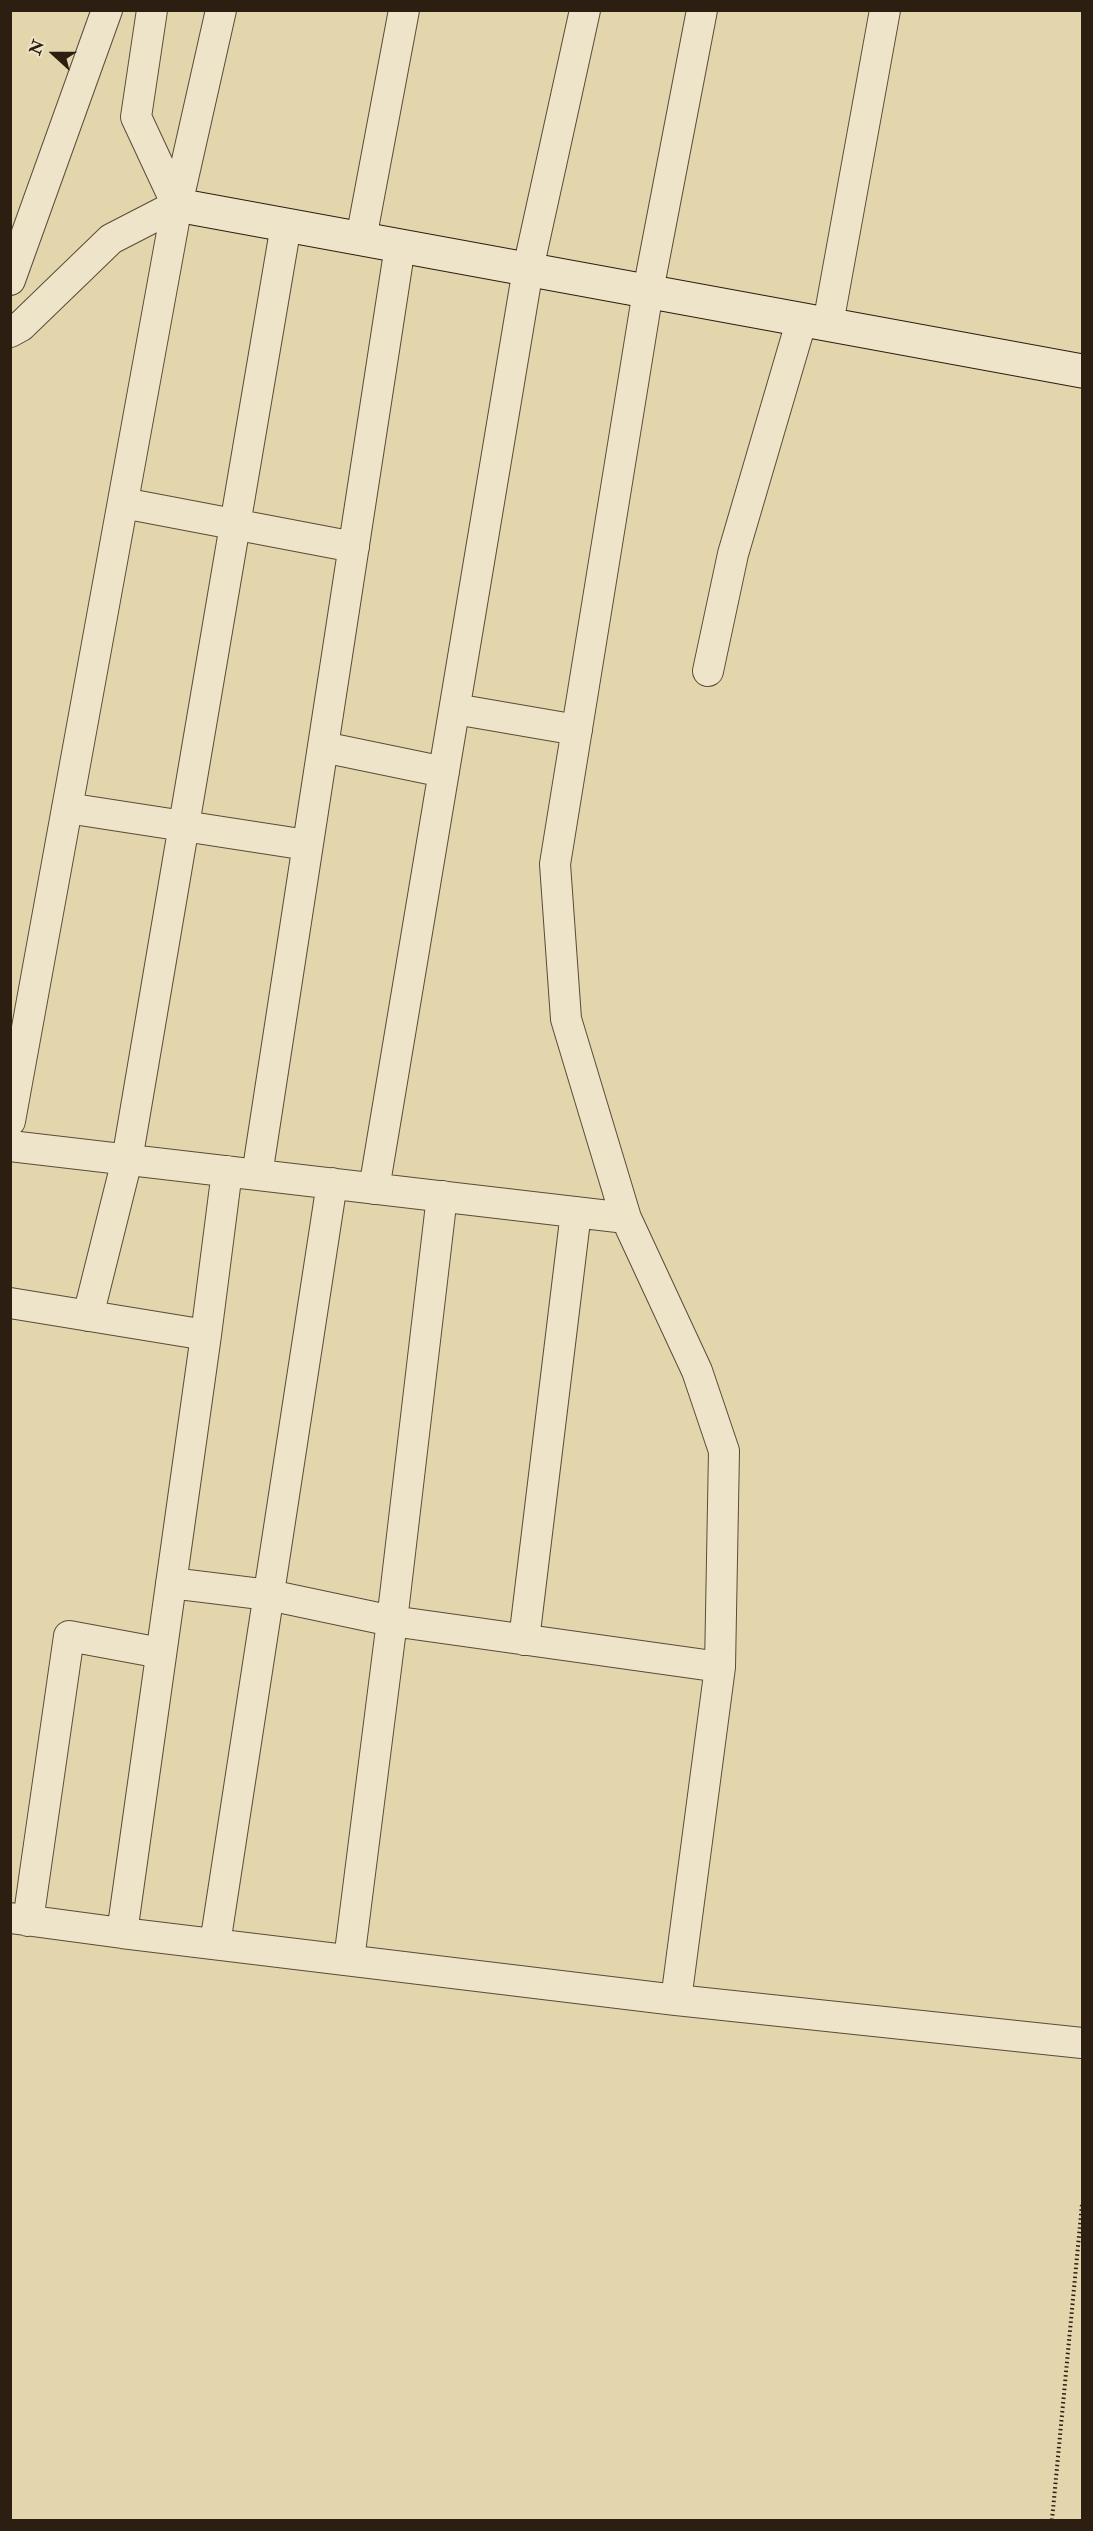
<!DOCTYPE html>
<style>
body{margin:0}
#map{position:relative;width:1093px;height:2531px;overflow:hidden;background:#e3d5ac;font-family:"IM FELL Double Pica",serif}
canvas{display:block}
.frame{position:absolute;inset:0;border:12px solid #2d1e12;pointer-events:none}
.north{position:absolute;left:24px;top:24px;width:60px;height:60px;-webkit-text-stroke:4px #ede4c9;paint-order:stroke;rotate:291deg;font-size:16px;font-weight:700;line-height:24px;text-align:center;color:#2d1e12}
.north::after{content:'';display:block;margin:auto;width:21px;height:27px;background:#2d1e12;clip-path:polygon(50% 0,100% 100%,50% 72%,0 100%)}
</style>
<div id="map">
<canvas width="1093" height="2531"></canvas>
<div class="frame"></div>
<div class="north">N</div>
</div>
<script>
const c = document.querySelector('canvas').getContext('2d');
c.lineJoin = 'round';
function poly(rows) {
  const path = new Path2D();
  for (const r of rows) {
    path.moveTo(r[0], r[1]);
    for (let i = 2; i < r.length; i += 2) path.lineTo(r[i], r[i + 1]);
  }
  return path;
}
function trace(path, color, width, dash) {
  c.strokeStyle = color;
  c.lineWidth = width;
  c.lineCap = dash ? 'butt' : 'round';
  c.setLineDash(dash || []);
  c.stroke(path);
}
const street = poly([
 [152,10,136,117,177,205],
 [361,239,404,10],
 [10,280,107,10],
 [828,324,885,10],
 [10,332,21,326,111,239,177,205],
 [123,503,354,547],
 [708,671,733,554,802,319],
 [455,709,577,730],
 [323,747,444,772],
 [67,808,307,845],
 [10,1121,177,205,221,10],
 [10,1146,626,1218,566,1019,555,864,648,291,702,10],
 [257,1175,400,246],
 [374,1189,528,269,585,10],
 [442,1196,392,1621,720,1667,724,1451,697,1371,626,1218],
 [10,1303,206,1335,122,1933,676,2000,720,1667],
 [88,1316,127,1160,286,225],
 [206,1335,227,1171],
 [171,1583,269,1595,392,1621,349,1960],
 [524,1640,576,1212],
 [10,1918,122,1933],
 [28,1921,69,1636,161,1653],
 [215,1944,332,1183],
 [676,2000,1082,2043]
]);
const secondary = poly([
 [177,205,1082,371]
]);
trace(street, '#5a4c38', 32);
trace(secondary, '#2d1e12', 35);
trace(poly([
 [1052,2520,1082,2204]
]), '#2d1e12', 4, [1.5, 3]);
trace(street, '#ede4c9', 30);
trace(secondary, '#ede4c9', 33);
</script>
